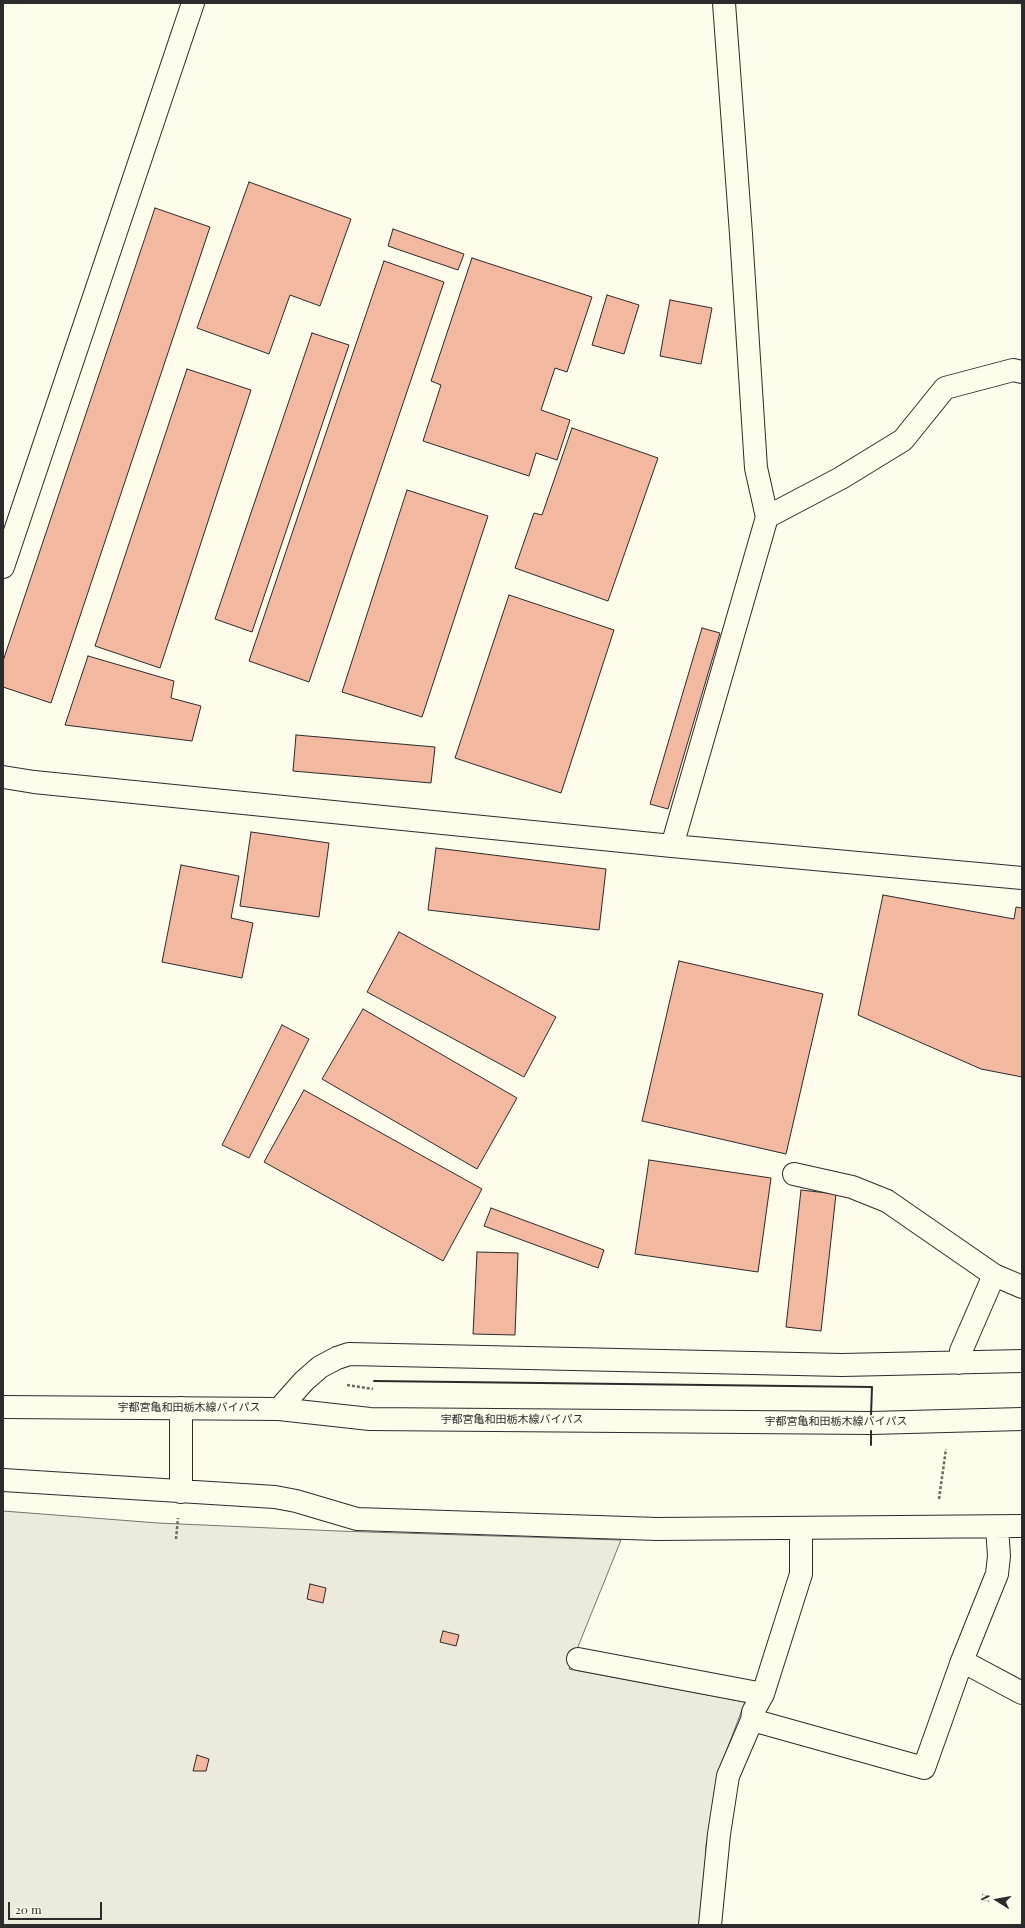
<!DOCTYPE html>
<meta charset="utf-8">
<style>
body{margin:0}
#map{position:relative;width:1025px;height:1928px;overflow:hidden;background:#fdfbea;font-family:"Playfair Display",serif}
canvas{display:block}
.frame{position:absolute;inset:0;border:4px solid #2b2b2b;pointer-events:none}
.north{position:absolute;left:977px;top:1880px;width:40px;height:40px;-webkit-text-stroke:3px #fdfbea;paint-order:stroke;rotate:281deg;font-size:11px;font-weight:700;line-height:16px;text-align:center;color:#2b2b2b}
.north::after{content:'';display:block;margin:auto;width:14px;height:18px;background:#2b2b2b;clip-path:polygon(50% 0,100% 100%,50% 72%,0 100%)}
.scale{position:absolute;left:8px;top:1902px;width:94px;height:18px;box-sizing:border-box;border:2px solid #2b2b2b;border-top:0;padding-left:5px;font-size:12px;line-height:14px;white-space:nowrap;color:#2b2b2b;-webkit-text-stroke:3px #fdfbea;paint-order:stroke}
</style>
<div id="map">
<canvas width="1025" height="1928"></canvas>
<div class="frame"></div>
<div class="north">N</div>
<div class="scale">20 m</div>
</div>
<script>
const c = document.querySelector('canvas').getContext('2d');
c.lineJoin = 'round';
function fillPath(path, color) {
  c.fillStyle = color;
  c.fill(path, 'evenodd');
}
function poly(rows) {
  const path = new Path2D();
  for (const r of rows) {
    path.moveTo(r[0], r[1]);
    for (let i = 2; i < r.length; i += 2) path.lineTo(r[i], r[i + 1]);
  }
  return path;
}
function trace(path, color, width, dash) {
  c.strokeStyle = color;
  c.lineWidth = width;
  c.lineCap = dash ? 'butt' : 'round';
  c.setLineDash(dash || []);
  c.stroke(path);
}
function label(font, color, halo, rows, align = 'center') {
  c.font = font + ' "Playfair Display","Noto Sans JP",serif';
  c.lineWidth = 3;
  c.setLineDash([]);
  c.textBaseline = 'middle';
  c.strokeStyle = halo;
  c.fillStyle = color;
  for (const [text, x, y, turn = 0] of rows) {
    c.save();
    c.translate(x, y);
    c.rotate((+turn || 0) * Math.PI / 180);
    c.textAlign = isNaN(turn) ? turn : align;
    if (halo) c.strokeText(text, 0, 0);
    c.fillText(text, 0, 0);
    c.restore();
  }
}
const green = poly([
 [3,1511,158,1523,338,1531,621,1540,569,1669,745,1702,721,1765,714,1804,706,1845,704,1925,3,1925,3,1511]
]);
fillPath(green, '#ecebdb');
trace(green, '#74746e', 1);
const building = poly([
 [249,182,351,219,320,306,290,295,269,354,197,328,249,182],
 [155,208,210,227,51,703,3,687,3,661,155,208],
 [393,229,464,254,458,270,388,246,393,229],
 [472,258,592,297,567,372,555,368,541,410,570,420,557,460,536,453,529,476,423,441,441,385,431,381,472,258],
 [384,261,444,282,309,682,249,661,384,261],
 [607,295,639,305,624,354,592,345,607,295],
 [670,300,712,308,701,364,660,356,670,300],
 [312,333,349,345,252,632,215,619,312,333],
 [187,369,251,390,160,668,95,646,187,369],
 [572,428,658,458,608,601,515,568,534,513,542,515,572,428],
 [407,490,488,516,422,717,342,692,407,490],
 [509,595,614,630,561,793,455,758,509,595],
 [702,628,720,633,668,809,650,804,702,628],
 [88,656,174,681,171,698,201,706,192,741,65,725,88,656],
 [296,735,435,747,431,783,293,771,296,735],
 [251,832,329,843,319,917,240,906,251,832],
 [436,848,606,869,599,930,428,910,436,848],
 [181,865,239,876,231,918,253,923,242,978,162,962,181,865],
 [883,895,1014,919,1016,907,1022,908,1022,1077,981,1069,858,1015,883,895],
 [399,932,556,1017,524,1077,367,992,399,932],
 [679,961,823,994,786,1154,642,1121,679,961],
 [363,1009,517,1098,477,1169,322,1079,363,1009],
 [282,1025,309,1039,249,1158,222,1145,282,1025],
 [304,1090,482,1189,443,1261,264,1162,304,1090],
 [649,1160,771,1178,758,1272,635,1254,649,1160],
 [801,1190,836,1194,821,1331,786,1327,801,1190],
 [491,1208,604,1250,598,1268,484,1226,491,1208],
 [477,1252,518,1253,515,1335,473,1334,477,1252],
 [310,1584,326,1588,323,1603,307,1599,310,1584],
 [443,1631,459,1635,456,1646,440,1642,443,1631],
 [197,1755,209,1759,206,1771,193,1771,197,1755]
]);
fillPath(building, '#f2b8a0');
trace(building, '#2b2b2b', 1);
const minor = poly([
 [767,517,841,478,903,440,945,388,1013,370,1022,372],
 [3,567,193,3],
 [3,777,34,782,672,846,1022,878],
 [672,846,767,517,756,468,741,234,724,3],
 [794,1174,852,1187,887,1201,994,1275,1022,1287],
 [959,1363,961,1351,994,1275],
 [279,1409,304,1381,320,1367,337,1358,349,1354,842,1365,1022,1361],
 [3,1480,275,1497,296,1501,357,1519,657,1529,1022,1526],
 [181,1492,181,1408],
 [578,1659,763,1694],
 [962,1661,1022,1693],
 [752,1720,924,1768,962,1661,997,1574,999,1556,997,1527],
 [710,1925,719,1834,728,1776,752,1720,753,1712,763,1694,801,1574,801,1529]
]);
const major = poly([
 [3,1407,279,1409,370,1419,871,1423]
]);
trace(minor, '#2b2b2b', 24);
trace(major, '#2b2b2b', 24);
trace(poly([
 [347,1385,373,1389],
 [939,1499,946,1449],
 [176,1539,178,1518]
]), '#6a6964', 2.5, [3, 2]);
trace(minor, '#fdfbea', 22);
trace(major, '#fdfbea', 22);
const majorBridge = poly([
 [871,1423,1022,1419]
]);
trace(majorBridge, '#2b2b2b', 24, []);
trace(majorBridge, '#fdfbea', 22);
trace(poly([
 [374,1381,872,1387,871,1415],
 [871,1445,871,1431]
]), '#2b2b2b', 2);
label('11px', '#2b2b2b', '#fdfbea', [
 ["宇都宮亀和田栃木線バイパス",189,1408],
 ["宇都宮亀和田栃木線バイパス",512,1420],
 ["宇都宮亀和田栃木線バイパス",836,1422]
]);
</script>
